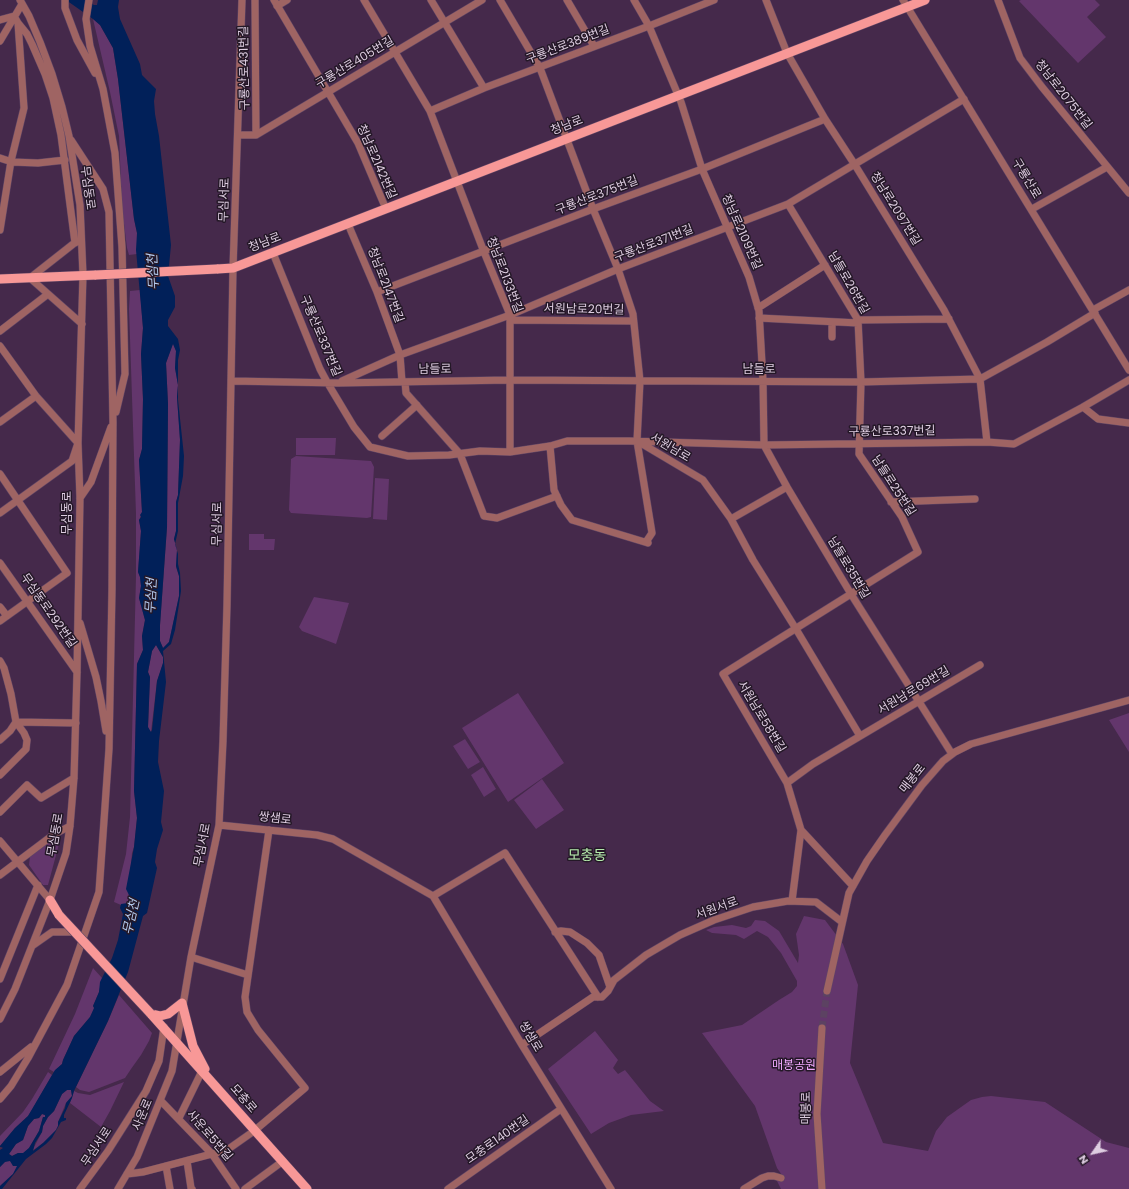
<!DOCTYPE html>
<meta charset="utf-8">
<style>
body{margin:0}
#map{position:relative;width:1129px;height:1189px;overflow:hidden;background:#45294b;font-family:Poppins,sans-serif}
canvas{display:block}
.north{position:absolute;left:1073px;top:1133px;width:40px;height:40px;-webkit-text-stroke:3px #241827;paint-order:stroke;rotate:236deg;font-size:11px;font-weight:700;line-height:16px;text-align:center;color:#decde1}
.north::after{content:'';display:block;margin:auto;width:14px;height:18px;background:#decde1;clip-path:polygon(50% 0,100% 100%,50% 72%,0 100%)}
</style>
<div id="map">
<canvas width="1129" height="1189"></canvas>
<div class="north">N</div>
</div>
<script>
const c = document.querySelector('canvas').getContext('2d');
c.lineJoin = 'round';
function fillPath(path, color) {
  c.fillStyle = color;
  c.fill(path, 'evenodd');
}
function poly(rows) {
  const path = new Path2D();
  for (const r of rows) {
    path.moveTo(r[0], r[1]);
    for (let i = 2; i < r.length; i += 2) path.lineTo(r[i], r[i + 1]);
  }
  return path;
}
function trace(path, color, width, dash) {
  c.strokeStyle = color;
  c.lineWidth = width;
  c.lineCap = dash ? 'butt' : 'round';
  c.setLineDash(dash || []);
  c.stroke(path);
}
function label(font, color, halo, rows, align = 'center') {
  c.font = font + ' Poppins,"Noto Sans KR",sans-serif';
  c.lineWidth = 3;
  c.setLineDash([]);
  c.textBaseline = 'middle';
  c.strokeStyle = halo;
  c.fillStyle = color;
  for (const [text, x, y, turn = 0] of rows) {
    c.save();
    c.translate(x, y);
    c.rotate((+turn || 0) * Math.PI / 180);
    c.textAlign = isNaN(turn) ? turn : align;
    if (halo) c.strokeText(text, 0, 0);
    c.fillText(text, 0, 0);
    c.restore();
  }
}
fillPath(poly([
 [1021,0,1095,0,1100,5,1087,17,1106,37,1078,63,1019,1],
 [93,19,100,25,113,48,118,79,134,219,137,233,137,254,129,255,127,248,122,207,119,136,110,92],
 [140,290,143,328,141,354,143,399,142,449,139,460,142,512,141,516,139,520,141,531,138,572,140,577,141,586,139,598,145,620,142,636,143,650,137,664,134,791,137,818,134,847,132,853,128,903,121,905,114,902,126,854,130,817,136,576,136,514,129,309,130,291],
 [173,343,176,351,175,368,178,385,177,397,180,440,178,495,176,502,176,531,174,539,177,550,176,567,179,576,179,596,169,642,163,648,160,641,160,625,167,527,168,404,166,363],
 [296,438,336,438,335,455,296,455],
 [296,456,371,461,374,467,371,517,367,518,291,513,289,510,291,459],
 [375,478,389,479,387,520,373,519],
 [249,534,264,534,264,539,275,539,274,550,249,550],
 [314,597,349,603,336,644,302,631,299,627],
 [156,645,163,657,163,663,157,681,151,732,149,731,148,727,150,677,148,672,152,651],
 [518,693,564,763,508,802,462,728],
 [1129,713,1129,752,1109,720],
 [465,739,480,762,468,769,453,746],
 [483,767,496,789,484,797,471,775],
 [542,779,564,810,536,829,514,800],
 [55,838,59,844,48,885,43,885,29,865,30,856],
 [804,916,825,920,843,944,858,985,850,1063,883,1143,928,1151,936,1131,947,1117,971,1100,982,1097,991,1096,1045,1102,1106,1142,1129,1148,1129,1189,781,1189,777,1181,781,1181,784,1178,777,1168,755,1106,702,1033,742,1025,779,1000,792,992,797,986,797,981,781,953,768,937,757,931,744,939,736,935,712,933,706,930,714,927,732,925,746,928,751,926,755,920,765,921,779,931,798,963,799,955,796,934],
 [93,968,102,978,99,992,93,1006,95,1008,90,1017,74,1036,63,1060,62,1064,54,1072,49,1069,75,1014],
 [119,995,152,1033,149,1041,141,1055,131,1069,125,1078,89,1092,80,1090,76,1087,108,1021],
 [595,1031,618,1060,613,1068,618,1074,625,1070,650,1101,664,1111,631,1115,609,1123,591,1134,548,1069],
 [48,1072,52,1075,32,1110,28,1116,15,1128,0,1146,0,1136,23,1112,32,1099],
 [124,1082,110,1111,101,1127,70,1103,74,1091,78,1093,90,1095],
 [67,1090,71,1090,72,1096,66,1103,58,1122,58,1126,56,1130,43,1143,32,1151,42,1132,43,1126,48,1117,54,1111,62,1094],
 [42,1114,45,1115,45,1117,43,1117,39,1131,29,1148,23,1154,18,1153,12,1156,9,1154,16,1144,23,1140,28,1126,34,1119,39,1118],
 [5,1161,10,1161,18,1166,13,1174,0,1186,0,1167]
]), '#63366c');
fillPath(poly([
 [66,0,85,0,94,5,97,5,98,0,119,0,118,7,120,19,140,64,142,75,156,89,154,101,155,114,159,136,171,245,168,276,175,296,175,307,168,320,168,326,178,339,180,350,178,360,178,400,184,456,183,476,178,503,178,531,175,544,178,554,178,564,180,573,181,591,175,630,171,644,163,651,166,682,159,741,158,762,164,791,161,822,163,830,157,849,155,862,157,868,147,913,143,916,128,972,108,1021,74,1091,72,1098,64,1115,64,1118,66,1118,66,1120,61,1122,52,1138,46,1144,26,1159,2,1189,0,1189,0,1186,13,1174,17,1166,13,1166,10,1161,5,1162,0,1167,0,1150,3,1148,1,1147,0,1147,0,1146,15,1128,28,1116,55,1070,62,1064,63,1060,74,1036,90,1017,94,1008,93,1006,99,992,100,982,112,958,118,940,123,914,120,908,121,904,128,903,130,897,126,889,134,847,137,818,134,791,137,664,143,650,142,636,145,620,139,598,141,586,140,577,138,572,141,531,139,520,141,517,140,515,142,512,139,460,142,449,143,399,141,354,143,328,136,250,137,233,134,219,118,79,113,48,100,25,93,19],
 [173,344,176,351,175,368,178,385,177,397,180,440,178,495,176,502,176,531,174,539,177,550,176,566,179,576,179,596,169,642,163,648,160,641,160,625,167,527,168,404,166,363],
 [156,645,163,657,163,663,157,681,152,730,151,732,148,727,150,677,148,672,152,651],
 [67,1090,71,1090,72,1096,66,1103,65,1108,58,1122,58,1126,56,1130,43,1143,33,1151,35,1143,42,1132,43,1126,48,1117,54,1111,62,1094],
 [42,1114,45,1115,45,1117,43,1117,39,1131,29,1148,23,1153,18,1153,12,1156,9,1154,16,1144,23,1140,28,1126,34,1119,39,1118]
]), '#012059');
trace(poly([
 [822,1028,827,991]
]), '#5c4262', 7, [7, 3.5]);
const minor = poly([
 [65,0,65,8,77,40,95,73],
 [89,0,86,19,90,46,103,89,115,153,122,247,125,374,116,412],
 [255,0,256,135],
 [274,0,358,143,386,209],
 [364,0,430,111,484,252,510,315,510,452],
 [431,0,484,88],
 [500,0,540,68,593,209,618,269,633,314,640,381,637,441,652,533,646,542,648,543,572,520,561,505,554,490,550,446],
 [567,0,594,46],
 [634,0,649,26,681,102,702,169,749,277,759,311,763,381,764,445,787,487,851,594,952,754],
 [766,0,787,53,825,119,855,165,944,310,980,379,987,442],
 [903,0,1129,370],
 [998,0,1020,58,1042,87,1129,193],
 [277,6,287,0],
 [0,20,14,16,18,23,24,108,11,161,0,230],
 [18,23,27,34,32,44,45,74,53,98,61,135,75,243],
 [0,41,22,4],
 [430,111,484,88,649,26,714,0],
 [238,135,256,135,482,0],
 [0,158,12,162,38,163,65,160],
 [788,204,858,320,861,382,859,454,902,517,918,552,723,674,787,783,801,830,792,901],
 [1032,209,1107,167],
 [348,224,377,292,400,355,402,382],
 [77,241,30,278,82,324],
 [273,253,320,369,327,382,354,427,370,447,408,456,449,455,480,451,510,452,550,446,567,441,629,441,764,445,987,442,1014,444,1083,407,1129,380],
 [377,292,593,209,702,169,825,119],
 [758,308,825,265],
 [1093,310,1129,290],
 [759,318,858,323],
 [510,320,633,321],
 [858,320,949,319],
 [0,331,48,294],
 [832,337,832,322],
 [0,346,36,396,78,443,72,461,0,513],
 [232,381,338,383,509,380,861,382,980,379,1047,342,1095,313],
 [342,381,400,355,510,315,618,269,788,204,964,99],
 [405,382,406,393,460,454,484,516,497,518,557,496],
 [1083,407,1098,419,1129,423],
 [0,422,36,396],
 [382,436,417,405],
 [639,442,703,480,731,519,753,560,796,629,860,736],
 [0,474,67,573],
 [80,498,91,482,111,427],
 [891,502,975,499],
 [731,519,787,487],
 [0,563,77,672],
 [0,607,7,616],
 [0,621,67,573],
 [80,623,96,677,101,701,106,731],
 [0,661,4,668,11,694,16,722,24,733,27,740,26,749,0,775],
 [16,722,76,723],
 [0,740,10,731,16,722],
 [787,783,813,764,980,665],
 [0,812,27,785,41,798,74,778],
 [219,825,317,835,333,839,433,896,522,1045,611,1189],
 [801,830,853,886],
 [0,841,50,900],
 [0,875,53,835,70,826],
 [433,896,505,853,598,997],
 [555,932,561,931,570,932,587,943,599,955,610,987],
 [32,946,52,932,75,932],
 [191,957,248,975],
 [0,979,38,885],
 [827,991,849,893,867,861,885,835,922,785,943,761,955,752,971,744,1129,700],
 [0,1019,15,989,50,900,66,853,70,826,74,778,77,673,80,498,78,443,83,275,80,205,69,136,62,107,52,74,40,42,29,16,20,0],
 [822,1028,817,1114,822,1189],
 [522,1045,593,997,602,997,608,991,614,980,646,955,680,935,714,920,753,907,788,901,816,902,842,922],
 [0,1072,31,1047],
 [0,1099,11,1086,28,1058,67,985,99,892,109,749,112,590,113,422,109,212,103,189,71,140],
 [161,1101,212,1154,236,1189],
 [179,1118,202,1071],
 [187,1161,191,1188,192,1189],
 [166,1166,170,1189],
 [127,1174,143,1172,227,1150,254,1131,305,1088,258,1030,247,1012,245,997,269,830],
 [80,1189,108,1151,146,1091,159,1061,164,1027],
 [118,1189,137,1157,172,1071,191,957,219,825,223,741,227,605,233,268,242,0],
 [245,1189,283,1161],
 [448,1189,561,1109],
 [744,1189,762,1178,768,1176,774,1176,781,1178]
]);
const major = poly([
 [217,269,233,268,925,0],
 [0,279,96,275],
 [50,900,59,915],
 [151,1014,307,1189],
 [151,1014,160,1016,168,1014,182,1003,193,1046,205,1069]
]);
trace(minor, '#614766', 8);
trace(major, '#614766', 10);
trace(minor, '#9f6463', 7);
trace(major, '#f89897', 9);
const majorBridge = poly([
 [96,275,217,269],
 [59,915,151,1014]
]);
trace(majorBridge, '#614766', 10, []);
trace(majorBridge, '#f89897', 9);
label('12px', '#decde1', '#241827', [
 ["구룡산로389번길",568,45,-21],
 ["구룡산로405번길",355,63,-31],
 ["구룡산로431번길",245,68,-91],
 ["청남로2075번길",1063,95,52],
 ["청남로",567,126,-21],
 ["청남로2142번길",376,162,66],
 ["구룡산로",1026,179,59],
 ["무심동로",87,188,82],
 ["구룡산로375번길",597,196,-21],
 ["무심서로",225,200,-88],
 ["청남로2097번길",895,209,58],
 ["청남로2109번길",741,232,66],
 ["청남로",265,243,-21],
 ["구룡산로371번길",654,244,-21],
 ["청남로2133번길",504,275,69],
 ["남들로26번길",848,283,60],
 ["청남로2147번길",385,285,69],
 ["서원남로20번길",584,310,1],
 ["구룡산로337번길",320,336,67],
 ["남들로",435,370,-1],
 ["남들로",759,370],
 ["구룡산로337번길",892,432,-1],
 ["서원남로",670,448,31],
 ["남들로25번길",893,486,57],
 ["무심동로",68,513,-90],
 ["무심서로",218,524,-89],
 ["남들로35번길",848,568,59],
 ["무심동로292번길",48,611,55],
 ["서원남로69번길",914,691,-31],
 ["서원남로58번길",761,717,59],
 ["매봉로",913,779,-51],
 ["쌍샘로",275,819,7],
 ["무심동로",56,835,-80],
 ["무심서로",203,845,-79],
 ["서원서로",717,909,-20],
 ["쌍샘로",530,1037,59],
 ["모충로",243,1099,49],
 ["매봉로",807,1108,-90],
 ["사운로",143,1115,-67],
 ["사운로5번길",209,1136,49],
 ["모충로140번길",498,1140,-35],
 ["무심서로",97,1147,-56]
]);
label('12px', '#efa8fd', '#241827', [
 ["매봉공원",794,1066]
]);
label('italic 13px', '#b5cbef', '#241827', [
 ["무심천",154,272,-93],
 ["무심천",152,596,-87],
 ["무심천",132,917,-77]
]);
label('14px', '#b5eaac', '#241827', [
 ["모충동",587,856]
]);
</script>
